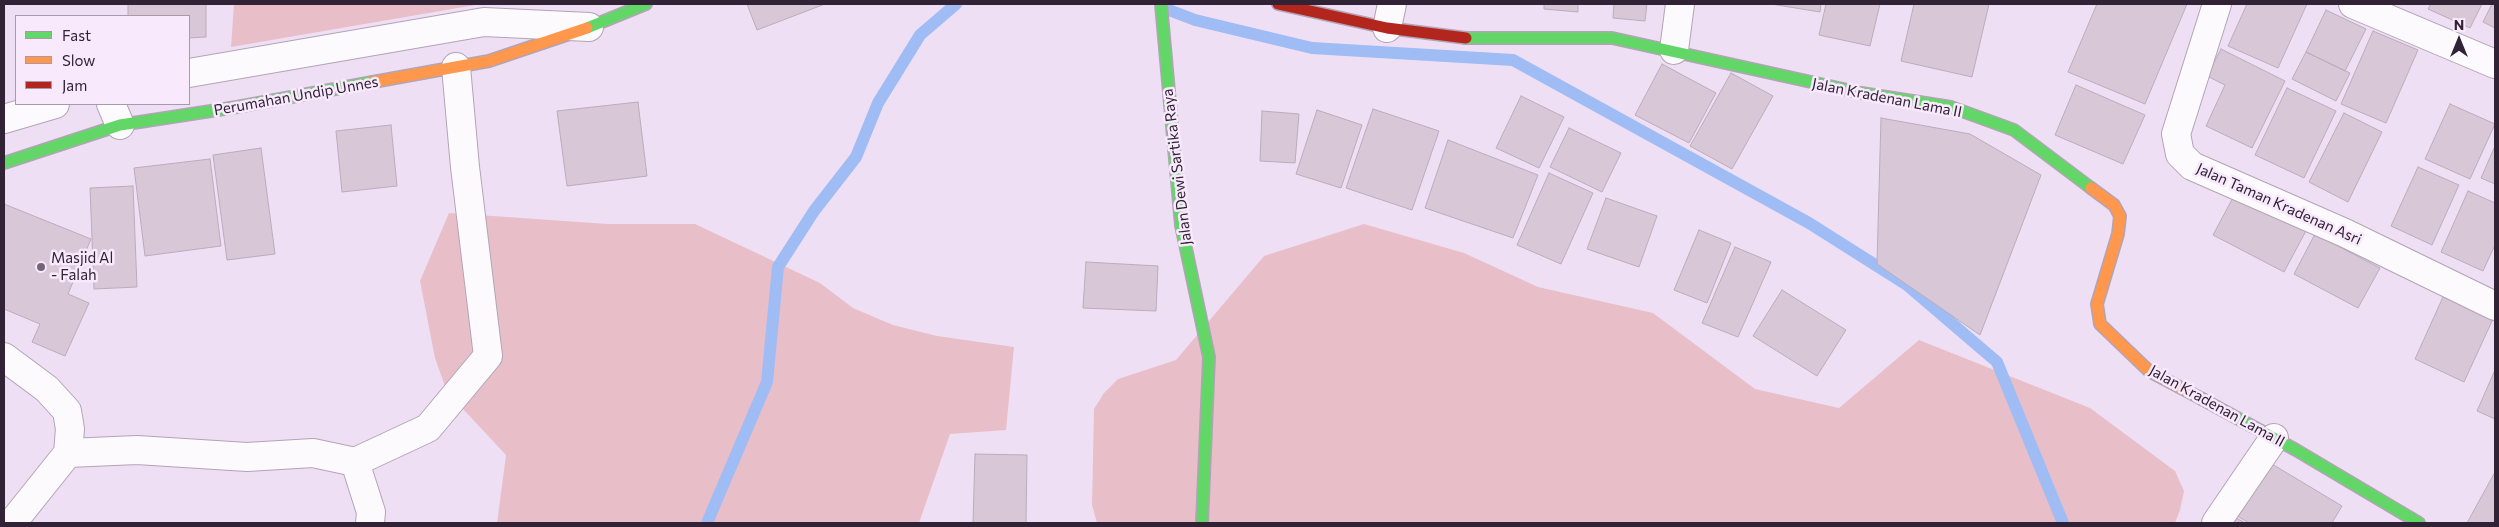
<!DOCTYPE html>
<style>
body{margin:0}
#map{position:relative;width:2499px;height:527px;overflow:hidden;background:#efdff4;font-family:Commissioner,sans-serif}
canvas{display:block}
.frame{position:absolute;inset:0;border:5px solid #312335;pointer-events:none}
.legend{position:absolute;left:15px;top:15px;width:175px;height:90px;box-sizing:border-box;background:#f8e9fd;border:1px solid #a89aad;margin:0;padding:6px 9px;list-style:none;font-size:15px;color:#312335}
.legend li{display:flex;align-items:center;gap:10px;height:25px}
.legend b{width:25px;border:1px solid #a89aad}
.north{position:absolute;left:2434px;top:15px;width:50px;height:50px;-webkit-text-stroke:4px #f8e9fd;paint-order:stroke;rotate:0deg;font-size:14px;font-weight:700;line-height:20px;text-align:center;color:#312335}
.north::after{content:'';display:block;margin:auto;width:18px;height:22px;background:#312335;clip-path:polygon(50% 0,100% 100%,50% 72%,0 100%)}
</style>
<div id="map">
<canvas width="2499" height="527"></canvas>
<div class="frame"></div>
<ul class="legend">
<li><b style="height:6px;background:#63d668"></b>Fast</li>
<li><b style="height:6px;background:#ff974d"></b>Slow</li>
<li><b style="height:6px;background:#b3261e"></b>Jam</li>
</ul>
<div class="north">N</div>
</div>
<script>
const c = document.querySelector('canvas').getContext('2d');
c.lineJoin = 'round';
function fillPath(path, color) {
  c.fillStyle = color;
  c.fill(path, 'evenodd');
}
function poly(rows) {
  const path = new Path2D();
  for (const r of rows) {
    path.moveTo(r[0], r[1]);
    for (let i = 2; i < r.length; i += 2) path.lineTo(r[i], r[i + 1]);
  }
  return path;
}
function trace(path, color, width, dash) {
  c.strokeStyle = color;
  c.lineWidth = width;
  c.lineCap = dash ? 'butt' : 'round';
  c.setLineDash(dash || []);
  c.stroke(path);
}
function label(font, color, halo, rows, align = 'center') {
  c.font = font + ' Commissioner,sans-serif';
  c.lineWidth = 5;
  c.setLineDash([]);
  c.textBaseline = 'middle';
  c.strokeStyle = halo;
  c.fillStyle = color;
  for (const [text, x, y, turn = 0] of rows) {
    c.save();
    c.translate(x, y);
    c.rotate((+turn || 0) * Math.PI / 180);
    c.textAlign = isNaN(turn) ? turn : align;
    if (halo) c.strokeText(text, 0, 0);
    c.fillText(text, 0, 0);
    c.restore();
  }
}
fillPath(poly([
 [234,4,481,4,231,47],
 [449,213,608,224,695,224,820,283,853,308,893,325,937,336,1014,347,1006,430,950,434,919,523,497,523,506,455,447,392,435,358,420,281],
 [1364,224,1464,253,1538,287,1653,313,1755,389,1839,408,1919,340,2090,408,2175,471,2184,491,2180,510,2175,523,1097,523,1092,505,1094,409,1104,393,1118,379,1176,360,1264,256]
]), '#e8bfc9');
trace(poly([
 [1161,7,1195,20,1312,48,1513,60,1809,223,1907,285,1997,362,2063,523],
 [707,523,767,382,778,267,814,211,856,157,878,103,920,35,956,4]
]), '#9fbcf5', 12);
const building = poly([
 [128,4,206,4,206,37,189,38,189,16,128,16,128,4],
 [747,4,825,4,757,30,747,4],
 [1544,4,1578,4,1578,12,1544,9,1544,4],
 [1614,4,1647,4,1645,21,1613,18,1614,4],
 [1771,4,1821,4,1820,12,1771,4],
 [1826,4,1880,4,1870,46,1819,35,1826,4],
 [1914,4,1989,4,1972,77,1901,61,1914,4],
 [2097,4,2187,4,2145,104,2068,72,2097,4],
 [2247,4,2307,4,2278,68,2228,46,2247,4],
 [2431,4,2482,4,2470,28,2428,9,2431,4],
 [2492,4,2495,4,2495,28,2483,22,2492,4],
 [2326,10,2366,29,2345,71,2306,52,2326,10],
 [2373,31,2418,50,2386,123,2341,104,2373,31],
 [2221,49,2285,81,2252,148,2206,126,2225,85,2207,76,2221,49],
 [2306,52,2350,73,2336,101,2292,79,2306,52],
 [1662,64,1716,93,1689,143,1635,115,1662,64],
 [1731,73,1773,96,1732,169,1690,146,1731,73],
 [2076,85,2145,115,2123,164,2055,135,2076,85],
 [2287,88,2336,111,2304,178,2255,155,2287,88],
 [1521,96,1564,117,1539,168,1496,148,1521,96],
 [638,102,647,176,567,186,557,111,638,102],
 [2450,104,2495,124,2470,179,2425,159,2450,104],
 [1373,109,1439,131,1412,210,1346,188,1373,109],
 [1317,110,1362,125,1341,188,1296,174,1317,110],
 [1262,111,1299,114,1295,163,1260,161,1262,111],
 [2344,113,2382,132,2348,202,2309,182,2344,113],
 [1881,118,1970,134,2041,175,1980,335,1877,264,1881,118],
 [391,125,397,186,342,192,336,131,391,125],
 [1569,128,1621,153,1602,192,1550,167,1569,128],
 [1448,140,1538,175,1513,238,1425,208,1448,140],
 [2495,146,2495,184,2481,178,2495,146],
 [261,148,275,254,227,260,213,155,261,148],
 [210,159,221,246,145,256,134,168,210,159],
 [2418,167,2459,185,2432,245,2391,226,2418,167],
 [1549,173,1593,193,1561,264,1517,245,1549,173],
 [133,186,137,287,94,289,90,188,133,186],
 [2468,191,2495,203,2495,245,2483,271,2441,252,2468,191],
 [2236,192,2307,229,2284,272,2213,235,2236,192],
 [1606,198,1657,216,1639,267,1587,249,1606,198],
 [4,204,91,239,68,294,89,303,65,356,32,342,40,324,4,309,4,204],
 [1699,230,1731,243,1707,303,1674,290,1699,230],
 [2315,234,2380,268,2358,308,2294,274,2315,234],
 [1735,247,1771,262,1738,337,1702,323,1735,247],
 [1086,262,1158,266,1156,311,1083,308,1086,262],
 [1782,290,1846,330,1817,376,1753,336,1782,290],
 [2443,297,2493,319,2464,382,2415,359,2443,297],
 [2495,370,2495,419,2477,411,2495,370],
 [975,454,1027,455,1026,523,973,523,975,454],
 [2267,461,2342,506,2332,523,2249,523,2234,514,2267,461],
 [2495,472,2495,523,2467,523,2495,472],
 [2233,516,2245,523,2229,523,2233,516]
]);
fillPath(building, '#d8c7d7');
trace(building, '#bbabbb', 1);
const street = poly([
 [2217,4,2176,134,2180,154,2192,166,2345,233,2495,306],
 [2353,4,2495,64],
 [1387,28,1392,4],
 [1674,50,1680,4],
 [189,73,484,22,589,27],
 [111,104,120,125],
 [4,119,55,104],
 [4,357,47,389,67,411,70,429,68,453,12,523],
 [68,453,137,450,247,457,313,453,355,462,371,512,370,523],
 [355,462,428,428,488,356,465,167,456,67],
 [2216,523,2274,438]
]);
const fast = poly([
 [1161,4,1181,225,1209,357,1202,523],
 [587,28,646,4],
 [1466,38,1612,38,1861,93,1951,107,2014,130,2091,188],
 [4,163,120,125,237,107,373,82],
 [2202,399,2296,450,2419,523]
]);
const slow = poly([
 [373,82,489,61,587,28],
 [2091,188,2114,205,2120,216,2118,234,2097,304,2100,324,2149,371,2202,399]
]);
const jam = poly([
 [1278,4,1387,28,1466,38]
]);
trace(street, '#b2a4b6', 30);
trace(fast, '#b2a4b6', 14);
trace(slow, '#b2a4b6', 14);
trace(jam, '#b2a4b6', 14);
trace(street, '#fdfafd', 28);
trace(fast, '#63d668', 11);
trace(slow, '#ff974d', 11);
trace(jam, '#b3261e', 11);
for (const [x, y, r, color] of [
 [41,267,5,"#746578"]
]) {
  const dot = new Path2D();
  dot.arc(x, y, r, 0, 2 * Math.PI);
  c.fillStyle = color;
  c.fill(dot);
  trace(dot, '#f8e9fd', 2);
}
label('15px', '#312335', '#f8e9fd', [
 ["Perumahan Undip Unnes",296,96,-10],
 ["Jalan Kradenan Lama II",1887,98,11],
 ["Jalan Dewi Sartika Raya",1177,167,-97],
 ["Jalan Taman Kradenan Asri",2279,204,24],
 ["Jalan Kradenan Lama II",2217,406,29]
]);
label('15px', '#312335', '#f8e9fd', [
 ["Masjid Al",51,258],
 ["- Falah",51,275]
], 'left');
</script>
